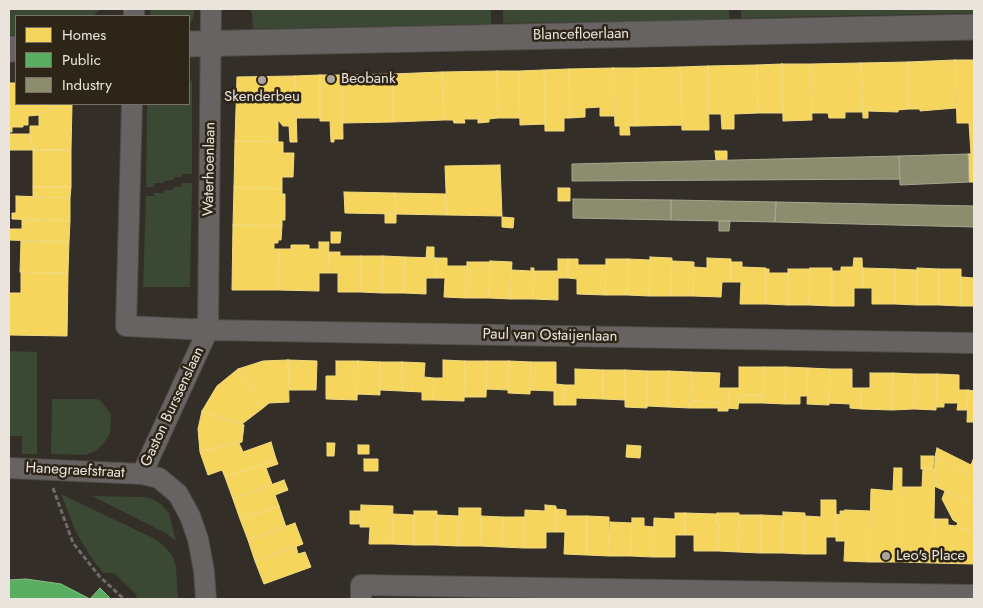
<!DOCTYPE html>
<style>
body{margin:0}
#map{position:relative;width:983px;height:608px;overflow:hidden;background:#332e27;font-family:Jost,sans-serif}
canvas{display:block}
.frame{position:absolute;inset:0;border:10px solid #eae4dc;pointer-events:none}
.legend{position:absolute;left:15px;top:15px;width:175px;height:90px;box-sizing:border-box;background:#2e2519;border:1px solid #797167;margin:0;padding:6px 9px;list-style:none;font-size:15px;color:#eae4dc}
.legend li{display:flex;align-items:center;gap:10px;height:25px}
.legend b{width:25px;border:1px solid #797167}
</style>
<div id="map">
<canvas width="983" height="608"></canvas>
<div class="frame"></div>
<ul class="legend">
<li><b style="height:14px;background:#f6d55c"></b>Homes</li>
<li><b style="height:14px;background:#5aae61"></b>Public</li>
<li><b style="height:14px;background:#8c8c6e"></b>Industry</li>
</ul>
</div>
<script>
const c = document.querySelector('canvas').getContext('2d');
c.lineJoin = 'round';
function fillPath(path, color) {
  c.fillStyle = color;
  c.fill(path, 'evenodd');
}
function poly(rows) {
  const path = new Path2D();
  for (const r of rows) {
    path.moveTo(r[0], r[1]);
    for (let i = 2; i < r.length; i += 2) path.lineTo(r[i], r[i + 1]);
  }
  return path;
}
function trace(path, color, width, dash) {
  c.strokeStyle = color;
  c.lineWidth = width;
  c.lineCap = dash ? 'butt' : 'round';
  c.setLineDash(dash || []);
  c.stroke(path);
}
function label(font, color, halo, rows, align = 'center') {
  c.font = font + ' Jost,sans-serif';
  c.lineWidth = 5;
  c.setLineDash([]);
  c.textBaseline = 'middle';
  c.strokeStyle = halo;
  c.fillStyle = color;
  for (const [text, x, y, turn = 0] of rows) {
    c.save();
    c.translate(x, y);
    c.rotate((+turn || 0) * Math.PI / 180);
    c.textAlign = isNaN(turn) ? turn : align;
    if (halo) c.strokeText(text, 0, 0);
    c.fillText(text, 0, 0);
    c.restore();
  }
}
fillPath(poly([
 [9,9,101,9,93,16,16,16,16,35,9,35],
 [150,9,195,9,192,21,189,26,189,16,151,16],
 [248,9,491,9,491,24,253,29,252,13],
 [503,9,729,9,729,20,503,23],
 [741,9,974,9,974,13,741,18],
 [189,81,192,81,192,174,182,174,182,177,174,177,173,180,164,181,164,183,154,183,154,187,146,187,147,104,189,104],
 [181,183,192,183,190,287,143,287,146,196,154,196,154,193,163,193,164,190,173,190,173,187,181,187],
 [9,351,37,352,37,454,22,454,22,436,9,436],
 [52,399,97,399,101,401,111,414,110,434,104,443,96,451,85,455,51,454],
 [61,494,153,538,164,546,172,555,176,567,178,599,137,599,136,594,114,573,103,573,90,556,76,532],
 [92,496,143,497,153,499,162,505,169,513,176,541,167,534]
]), '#3a4834');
const homes = poly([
 [955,60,956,108,920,111,920,109,909,109,908,62,955,60],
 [955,60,974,60,974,182,969,182,968,154,971,154,969,123,957,123,955,60],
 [908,62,909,109,898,110,898,112,868,111,868,118,863,118,861,63,908,62],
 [861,63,863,112,845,112,845,118,829,118,828,113,812,113,810,64,861,63],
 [782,64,783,113,758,113,757,65,782,64],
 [782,64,810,64,812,120,783,121,782,64],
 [757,65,758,113,734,114,734,129,722,129,721,114,709,114,708,66,757,65],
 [708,66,709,130,682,130,680,67,708,66],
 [680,67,682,125,637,126,635,68,680,67],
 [613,68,614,116,600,116,600,107,585,108,585,117,570,118,569,69,613,68],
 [613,68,635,68,637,126,629,126,630,135,620,135,620,126,615,126,613,68],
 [569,69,570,118,564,118,564,131,545,131,544,70,569,69],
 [544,70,545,124,520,125,519,71,544,70],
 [497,71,498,118,489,119,489,122,478,123,478,119,464,119,465,123,454,123,453,120,444,120,442,72,497,71],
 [497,71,519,71,520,118,498,118,497,71],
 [442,72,444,120,393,122,392,74,442,72],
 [392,74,393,122,343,123,342,75,392,74],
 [320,75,320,118,296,118,295,76,320,75],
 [320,75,342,75,343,139,334,139,334,142,331,142,330,121,320,121,320,75],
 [295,76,297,142,290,142,289,126,283,126,278,120,278,142,235,141,237,77,295,76],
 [9,83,16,83,16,104,60,104,39,115,28,116,28,125,23,125,23,127,12,127,12,132,9,132,9,83],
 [60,104,72,104,71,150,33,150,30,134,30,126,39,126,39,115,60,104],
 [9,134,30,134,33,150,9,150,9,134],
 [235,141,283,142,283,153,294,153,293,177,282,177,282,189,234,187,235,141],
 [33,150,71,150,71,187,33,187,33,150],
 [715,151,727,151,727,160,716,160,715,151],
 [500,165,502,216,447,215,445,166,500,165],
 [33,187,71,187,70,198,33,197,33,187],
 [234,187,282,189,282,194,285,194,285,220,282,220,282,226,233,225,234,187],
 [558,188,570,188,570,201,558,201,558,188],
 [344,192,395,193,396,214,345,213,344,192],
 [395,193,446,194,447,215,396,214,395,193],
 [16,196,70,198,70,221,12,219,12,213,16,213,16,196],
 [385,214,396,214,396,223,385,223,385,214],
 [502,217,514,218,513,228,502,227,502,217],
 [22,219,70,221,69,242,9,240,9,229,22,229,22,219],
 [233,225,282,226,281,240,278,240,278,243,274,243,274,249,279,249,278,290,232,290,233,225],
 [331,232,341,232,340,243,331,243,331,232],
 [21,241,69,242,68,273,20,272,21,241],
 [319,242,329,242,328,273,319,273,319,291,278,290,279,249,291,249,291,245,309,245,309,249,319,249,319,242],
 [427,247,434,247,434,258,426,258,427,247],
 [329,252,340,252,340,256,361,256,360,292,338,292,338,273,328,273,329,252],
 [361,256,383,256,382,293,360,292,361,256],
 [383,256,405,257,404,293,382,293,383,256],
 [405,257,436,258,435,278,426,278,426,294,404,293,405,257],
 [650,257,672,258,671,296,649,296,650,257],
 [436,258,447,258,447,266,467,266,466,298,444,297,445,278,435,278,436,258],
 [707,258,731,259,731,282,722,282,721,297,693,296,694,267,707,268,707,258],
 [854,258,862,258,863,288,854,288,854,306,832,306,832,271,841,271,841,267,853,267,854,258],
 [558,259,568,259,568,278,558,278,558,300,533,299,534,271,558,271,558,259],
 [568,259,578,259,578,265,606,265,605,295,577,294,577,279,568,278,568,259],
 [606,259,628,259,627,295,605,295,606,259],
 [628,259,650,260,649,296,627,295,628,259],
 [490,261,512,262,510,299,489,298,490,261],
 [672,261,694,262,693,296,671,296,672,261],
 [467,262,490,262,489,298,466,298,467,262],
 [731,262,742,262,742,267,766,268,766,304,740,304,741,282,731,282,731,262],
 [531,268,534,268,533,299,510,299,512,270,531,271,531,268],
 [810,268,832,268,832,306,809,305,810,268],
 [863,268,895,269,895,304,872,304,872,288,863,288,863,268],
 [917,268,939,269,939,305,917,305,917,268],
 [766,269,769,269,769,273,788,273,788,305,766,304,766,269],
 [788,269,810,269,809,305,788,305,788,269],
 [895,269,917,270,917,305,895,304,895,269],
 [939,269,961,269,961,306,939,305,939,269],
 [21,272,68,273,67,336,9,335,9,293,21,293,21,272],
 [961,277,974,278,974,306,961,306,961,277],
 [288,360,289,402,269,403,263,408,238,369,263,361,288,360],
 [288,360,317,361,316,390,289,390,288,360],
 [443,360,465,361,464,401,433,400,434,378,443,378,443,360],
 [336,361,358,361,357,400,326,399,326,376,336,376,336,361],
 [358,361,380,362,380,395,357,394,358,361],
 [465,361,487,361,486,397,464,397,465,361],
 [487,361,509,361,508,390,486,389,487,361],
 [509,361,531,362,530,394,508,393,509,361],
 [380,362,402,362,402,391,380,390,380,362],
 [402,362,425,363,424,377,434,378,433,400,422,400,422,392,402,391,402,362],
 [531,362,556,362,556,384,565,385,564,405,554,405,554,391,530,390,531,362],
 [739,367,764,367,763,395,739,395,738,409,728,408,729,388,739,388,739,367],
 [764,367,786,367,785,404,763,403,764,367],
 [786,367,808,368,807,396,800,396,800,404,785,404,786,367],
 [808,368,830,369,829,405,807,404,808,368],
 [238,369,263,408,242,424,202,411,217,386,238,369],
 [575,369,603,370,603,399,576,398,576,405,564,405,565,385,575,385,575,369],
 [830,369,852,369,852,388,861,388,861,409,850,408,850,404,829,403,830,369],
 [603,370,625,370,625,400,603,399,603,370],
 [625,370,647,371,647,408,625,407,625,370],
 [647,371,669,371,668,407,647,406,647,371],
 [669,371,691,372,690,408,668,407,669,371],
 [691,372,720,373,719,388,729,388,728,411,718,411,718,402,691,401,691,372],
 [870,373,893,373,892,410,861,409,861,388,870,388,870,373],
 [893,373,915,374,914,409,892,410,893,373],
 [915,374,937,374,936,410,914,409,915,374],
 [937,374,959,375,959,390,968,390,967,410,957,410,958,403,944,403,944,407,936,407,937,374],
 [968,390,974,391,974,422,967,422,968,390],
 [739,395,763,395,763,403,738,403,739,395],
 [691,401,718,402,718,408,690,408,691,401],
 [202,411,244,425,242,442,200,452,198,429,202,411],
 [271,442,276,459,225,477,222,470,208,475,200,452,239,443,243,452,271,442],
 [327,443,335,443,334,456,327,456,327,443],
 [358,445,369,445,369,454,358,454,358,445],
 [627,445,641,446,640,458,626,457,627,445],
 [937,448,971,465,974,457,974,476,935,457,937,448],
 [921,456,934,456,933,469,921,469,921,456],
 [935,457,974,476,974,504,934,486,935,457],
 [276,459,278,464,266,468,272,484,233,499,225,477,276,459],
 [364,459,378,459,378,471,364,471,364,459],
 [894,468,902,468,901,562,869,562,871,489,893,491,894,468],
 [923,469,935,469,933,563,901,562,902,487,922,487,923,469],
 [284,480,288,490,275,495,279,506,240,519,233,499,284,480],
 [945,491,974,504,974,534,956,526,958,523,953,520,942,499,945,491],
 [821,500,836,500,836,537,826,537,826,554,804,554,805,516,821,517,821,500],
 [361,505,393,506,392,544,369,544,370,527,360,527,361,505],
 [545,505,556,506,556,532,546,532,546,548,524,548,525,510,545,511,545,505],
 [279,506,286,527,248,540,240,519,279,506],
 [459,508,481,508,480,546,458,546,459,508],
 [556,509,566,510,566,516,587,516,587,555,564,554,565,532,556,532,556,509],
 [845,510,870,511,869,562,844,561,845,541,836,541,836,514,840,515,840,511,845,511,845,510],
 [350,511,360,511,360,524,350,524,350,511],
 [414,511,437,511,436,545,414,545,414,511],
 [783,512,805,513,804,554,782,553,783,512],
 [675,513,685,513,685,535,675,535,675,557,653,557,654,518,675,519,675,513],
 [685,513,717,514,716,522,719,522,718,551,694,551,694,535,685,535,685,513],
 [717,513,739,513,738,552,718,551,719,522,716,522,717,513],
 [393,514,414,515,414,545,392,544,393,514],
 [437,515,459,516,458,546,436,545,437,515],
 [739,515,761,515,760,553,738,552,739,515],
 [761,515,783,516,782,553,760,553,761,515],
 [481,516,503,517,502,547,480,546,481,516],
 [587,516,609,517,609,556,587,555,587,516],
 [503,517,525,517,524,548,502,547,503,517],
 [632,518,644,518,644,526,654,527,653,557,631,556,632,518],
 [934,519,948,519,948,525,956,526,974,534,974,564,933,563,934,519],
 [610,522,632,523,631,556,609,556,610,522],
 [295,523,303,544,255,561,248,540,295,523],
 [296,546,298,554,305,552,311,567,264,584,255,561,296,546]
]);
fillPath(homes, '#f6d55c');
trace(homes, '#f2da82', 1);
const public = poly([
 [26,579,61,584,90,599,9,599,9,580,26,579],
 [100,588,111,599,90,599,100,588]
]);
fillPath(public, '#5aae61');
trace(public, '#85be86', 1);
const industry = poly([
 [968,154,969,182,900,185,899,156,968,154],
 [899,156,900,179,572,181,572,164,899,156],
 [573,199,671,200,671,220,573,218,573,199],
 [671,200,776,202,775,222,671,220,671,200],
 [776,202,974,206,974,227,775,222,776,202],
 [719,221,730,221,729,231,719,231,719,221]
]);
fillPath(industry, '#8c8c6e');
trace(industry, '#a8a68f', 1);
const minor = poly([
 [134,16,134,9],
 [126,326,208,330,974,343],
 [126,326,132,104],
 [195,329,208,330,142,474,159,478,178,494,190,516,198,539,204,571,206,599],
 [208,330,211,9],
 [9,468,142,474],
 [361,599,361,585,974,595]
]);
const tertiary = poly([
 [189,44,974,27],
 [9,49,16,49]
]);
trace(minor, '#4f4b45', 22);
trace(tertiary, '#4f4b45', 27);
trace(poly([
 [53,488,73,543,100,577,124,599]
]), '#6e6b69', 3, [5, 2.5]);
trace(minor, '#666362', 20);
trace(tertiary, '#666362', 25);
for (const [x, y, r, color] of [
 [331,79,5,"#aaa49d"],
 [262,80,5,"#aaa49d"],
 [886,556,5,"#aaa49d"]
]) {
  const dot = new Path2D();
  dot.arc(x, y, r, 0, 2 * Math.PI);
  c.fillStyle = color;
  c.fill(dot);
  trace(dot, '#2e2519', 2);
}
label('15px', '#eae4dc', '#2e2519', [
 ["Blancefloerlaan",581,35,-1],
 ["Waterhoenlaan",210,169,-89],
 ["Paul van Ostaijenlaan",550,336,1],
 ["Gaston Burssenslaan",173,407,-65],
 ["Hanegraefstraat",75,471,3]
]);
label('15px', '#eae4dc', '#2e2519', [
 ["Beobank",341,79],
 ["Skenderbeu",262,97,"center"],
 ["Leo's Place",896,556]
], 'left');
</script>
